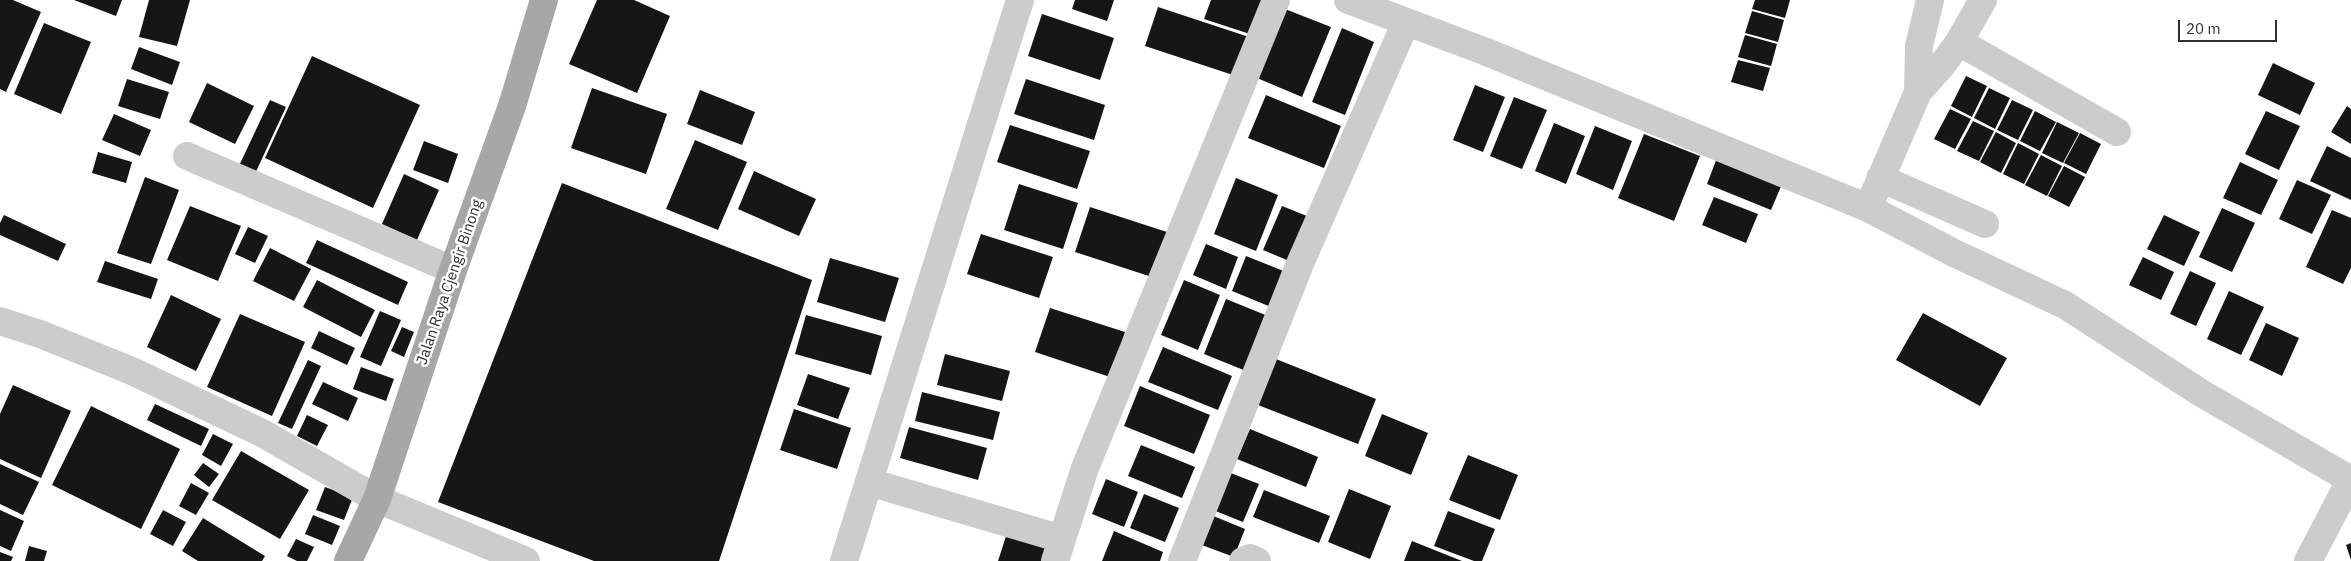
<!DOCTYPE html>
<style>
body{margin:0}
#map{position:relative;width:2351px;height:561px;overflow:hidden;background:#fff;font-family:"IBM Plex Sans",sans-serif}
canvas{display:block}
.scale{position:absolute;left:2178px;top:20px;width:99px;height:22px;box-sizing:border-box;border:2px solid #2f2f2f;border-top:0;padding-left:6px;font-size:15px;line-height:18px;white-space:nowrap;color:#2f2f2f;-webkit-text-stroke:4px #fff;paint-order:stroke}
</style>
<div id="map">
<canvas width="2351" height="561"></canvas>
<div class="scale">20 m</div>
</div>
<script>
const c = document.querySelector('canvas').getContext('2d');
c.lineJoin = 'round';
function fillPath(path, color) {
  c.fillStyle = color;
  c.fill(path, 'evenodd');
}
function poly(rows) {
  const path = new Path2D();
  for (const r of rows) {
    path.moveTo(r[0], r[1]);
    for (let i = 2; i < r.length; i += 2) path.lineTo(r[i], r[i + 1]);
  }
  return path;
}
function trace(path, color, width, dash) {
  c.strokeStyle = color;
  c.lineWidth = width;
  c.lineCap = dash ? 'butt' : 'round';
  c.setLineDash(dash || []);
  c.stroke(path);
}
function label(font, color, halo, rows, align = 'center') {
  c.font = font + ' "IBM Plex Sans",sans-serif';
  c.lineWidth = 5;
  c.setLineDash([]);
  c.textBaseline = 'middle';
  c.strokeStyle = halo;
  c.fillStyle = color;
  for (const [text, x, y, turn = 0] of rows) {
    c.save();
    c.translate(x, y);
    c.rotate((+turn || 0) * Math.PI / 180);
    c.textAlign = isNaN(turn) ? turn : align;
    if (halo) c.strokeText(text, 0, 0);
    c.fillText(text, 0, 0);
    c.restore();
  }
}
fillPath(poly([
 [0,0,13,0,41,12,6,92,0,89],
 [74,0,122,0,116,16],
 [149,0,190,0,177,46,139,37],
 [597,0,634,0,670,16,637,93,569,64],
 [1075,0,1114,0,1107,21,1072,9],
 [1211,0,1265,0,1253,35,1204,19],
 [1755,0,1790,0,1785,18,1752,9],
 [1158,7,1249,37,1236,76,1145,46],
 [1285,9,1331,27,1302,97,1257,78],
 [1752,11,1784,20,1778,42,1745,33],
 [1042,14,1114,38,1100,80,1028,56],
 [44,23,91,42,61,114,14,94],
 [1342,28,1374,42,1345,115,1312,102],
 [1745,35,1777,44,1771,66,1738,57],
 [139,47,180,62,172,85,131,69],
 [312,56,420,105,373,208,265,158],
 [1738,60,1770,68,1763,91,1731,82],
 [2273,63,2315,83,2300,115,2258,95],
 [1966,76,1987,86,1972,117,1951,106],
 [127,79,169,92,160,119,118,106],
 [1026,79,1105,105,1094,140,1014,114],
 [207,83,254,106,235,144,189,122],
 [1475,85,1505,97,1483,152,1453,140],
 [592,88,667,114,646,174,571,148],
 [1989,88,2010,98,1995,129,1974,118],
 [700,90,755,112,742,145,687,124],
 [1266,95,1341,126,1324,168,1248,138],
 [1514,97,1547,110,1522,169,1490,156],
 [270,100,286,107,253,178,237,170],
 [2012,100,2033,110,2018,140,1997,130],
 [2347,106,2351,109,2351,144,2331,132],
 [1950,109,1971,119,1955,149,1934,139],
 [2035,111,2056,122,2040,151,2020,141],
 [2266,111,2300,126,2279,170,2245,154],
 [114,114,151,130,140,156,102,140],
 [1973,121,1994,131,1979,161,1957,151],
 [2057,122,2079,133,2063,163,2042,153],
 [1554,123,1585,136,1566,184,1535,171],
 [1010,125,1090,151,1077,189,997,162],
 [1595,126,1632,141,1613,190,1576,174],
 [1996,132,2016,143,2001,173,1980,162],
 [2080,133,2101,144,2086,174,2064,163],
 [1644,134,1700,156,1674,221,1618,198],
 [695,140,747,162,718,230,666,209],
 [424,141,458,154,448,183,413,170],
 [2018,143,2039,154,2024,184,2003,174],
 [2327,146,2351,158,2351,200,2310,181],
 [1720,150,1785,177,1771,210,1707,184],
 [98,152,132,162,126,183,92,173],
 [2041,155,2062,166,2047,196,2025,185],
 [2240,162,2278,180,2261,215,2223,198],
 [2064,166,2085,177,2069,207,2048,196],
 [754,171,816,199,799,236,738,209],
 [404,174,439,190,417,240,382,224],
 [145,177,179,190,151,264,117,253],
 [1236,178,1278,195,1256,251,1214,234],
 [2297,180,2331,195,2312,234,2279,219],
 [562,183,812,280,719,561,594,561,438,502],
 [1019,184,1078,203,1063,249,1004,230],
 [1714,197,1758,214,1746,243,1702,225],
 [190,206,241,226,218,281,167,260],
 [1282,206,1312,218,1294,263,1263,250],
 [1090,207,1170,233,1155,278,1075,252],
 [2222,208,2255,223,2232,272,2199,257],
 [2332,210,2351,218,2351,268,2343,284,2306,267],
 [4,215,66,244,58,261,0,235,0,223],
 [2164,215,2200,232,2184,266,2147,249],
 [248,227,268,236,255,263,235,254],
 [981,234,1053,257,1039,298,967,274],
 [317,240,408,282,398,305,306,263],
 [1206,244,1238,257,1226,289,1193,275],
 [270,248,311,269,294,301,253,281],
 [1246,256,1286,272,1271,307,1232,291],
 [2143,257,2174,272,2161,300,2129,285],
 [830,258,899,278,885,322,817,302],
 [105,261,158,279,151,299,97,282],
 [2190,271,2216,283,2196,326,2170,314],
 [317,280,375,310,361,337,303,307],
 [1184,280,1220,295,1198,350,1161,335],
 [2229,291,2264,307,2241,355,2207,339],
 [171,295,221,319,196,371,147,347],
 [1226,299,1268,316,1246,371,1204,354],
 [1050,308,1125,332,1110,377,1035,352],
 [380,311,401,320,381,366,360,357],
 [1923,313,2007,358,1980,406,1896,360],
 [240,314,305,342,272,416,207,387],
 [806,315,882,336,871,375,795,354],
 [2266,323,2299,338,2282,376,2249,360],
 [402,327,414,332,404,357,391,351],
 [319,331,355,348,347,365,311,348],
 [1163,347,1232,376,1218,410,1148,382],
 [945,354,1010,371,1002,401,937,385],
 [1276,359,1376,399,1358,444,1258,405],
 [308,360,321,366,292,429,278,423],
 [361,367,394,379,386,401,353,389],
 [808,374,850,388,838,419,797,405],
 [323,382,358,398,348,421,312,404],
 [13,385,71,411,41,478,0,459,0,414],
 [1140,386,1210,415,1194,454,1124,426],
 [922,392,1000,412,993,440,915,421],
 [155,404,209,429,201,446,147,420],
 [91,406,180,449,141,529,52,485],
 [794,409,851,428,837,469,780,450],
 [1382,414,1428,433,1411,475,1365,456],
 [307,415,328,425,317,446,297,436],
 [909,427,987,448,978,480,900,458],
 [1250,429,1318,457,1306,487,1237,459],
 [213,434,233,444,221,466,202,455],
 [1141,445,1195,467,1182,498,1128,476],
 [241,451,309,490,280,539,212,500],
 [1468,455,1518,475,1500,520,1449,500],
 [203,463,219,474,209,487,194,475],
 [0,464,39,482,23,515,0,504],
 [1223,470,1259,484,1243,522,1208,508],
 [1106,479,1138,492,1124,527,1092,514],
 [191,483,209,493,196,515,179,506],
 [325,487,353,497,344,520,316,510],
 [1349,489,1391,506,1370,559,1328,542],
 [1264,490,1330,516,1319,543,1253,517],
 [1144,494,1179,508,1165,542,1130,528],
 [0,510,24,521,11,551,0,546],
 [163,510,186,522,173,546,150,534],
 [1448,511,1495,529,1482,561,1474,561,1434,546],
 [313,515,340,526,332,545,305,534],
 [1211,515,1245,529,1234,557,1199,544],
 [203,518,265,556,262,561,198,561,182,551],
 [1114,531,1163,552,1160,561,1102,561],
 [1007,533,1050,546,1045,561,998,561],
 [296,539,314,547,307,561,297,561,287,556],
 [1412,541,1462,561,1404,561],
 [2351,543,2351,560,2346,545],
 [29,546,47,551,44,561,25,561],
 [0,552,13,557,11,561,0,561]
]), '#161616');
trace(poly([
 [1348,0,1484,51,1868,208,1954,253,2065,305,2201,393,2351,480],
 [1959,42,2117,132],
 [1918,92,1919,46,1930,0],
 [187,156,453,270],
 [1880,178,1985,224],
 [1868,208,1918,92,1942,65,1959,42,1983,0],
 [0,321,40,334,132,371,262,433,377,499,526,561],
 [869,482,1062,539],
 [844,561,1020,0],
 [1055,561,1085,468,1276,0],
 [1182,561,1299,266,1406,22],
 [1243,561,1250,558,1257,561],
 [2308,561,2351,479]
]), '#ccc', 28);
trace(poly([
 [348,561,377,499,453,270,512,106,544,0]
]), '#a7a7a7', 28);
label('15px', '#2f2f2f', '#fff', [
 ["Jalan Raya Cjengir Binong",450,282,-71]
]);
</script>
